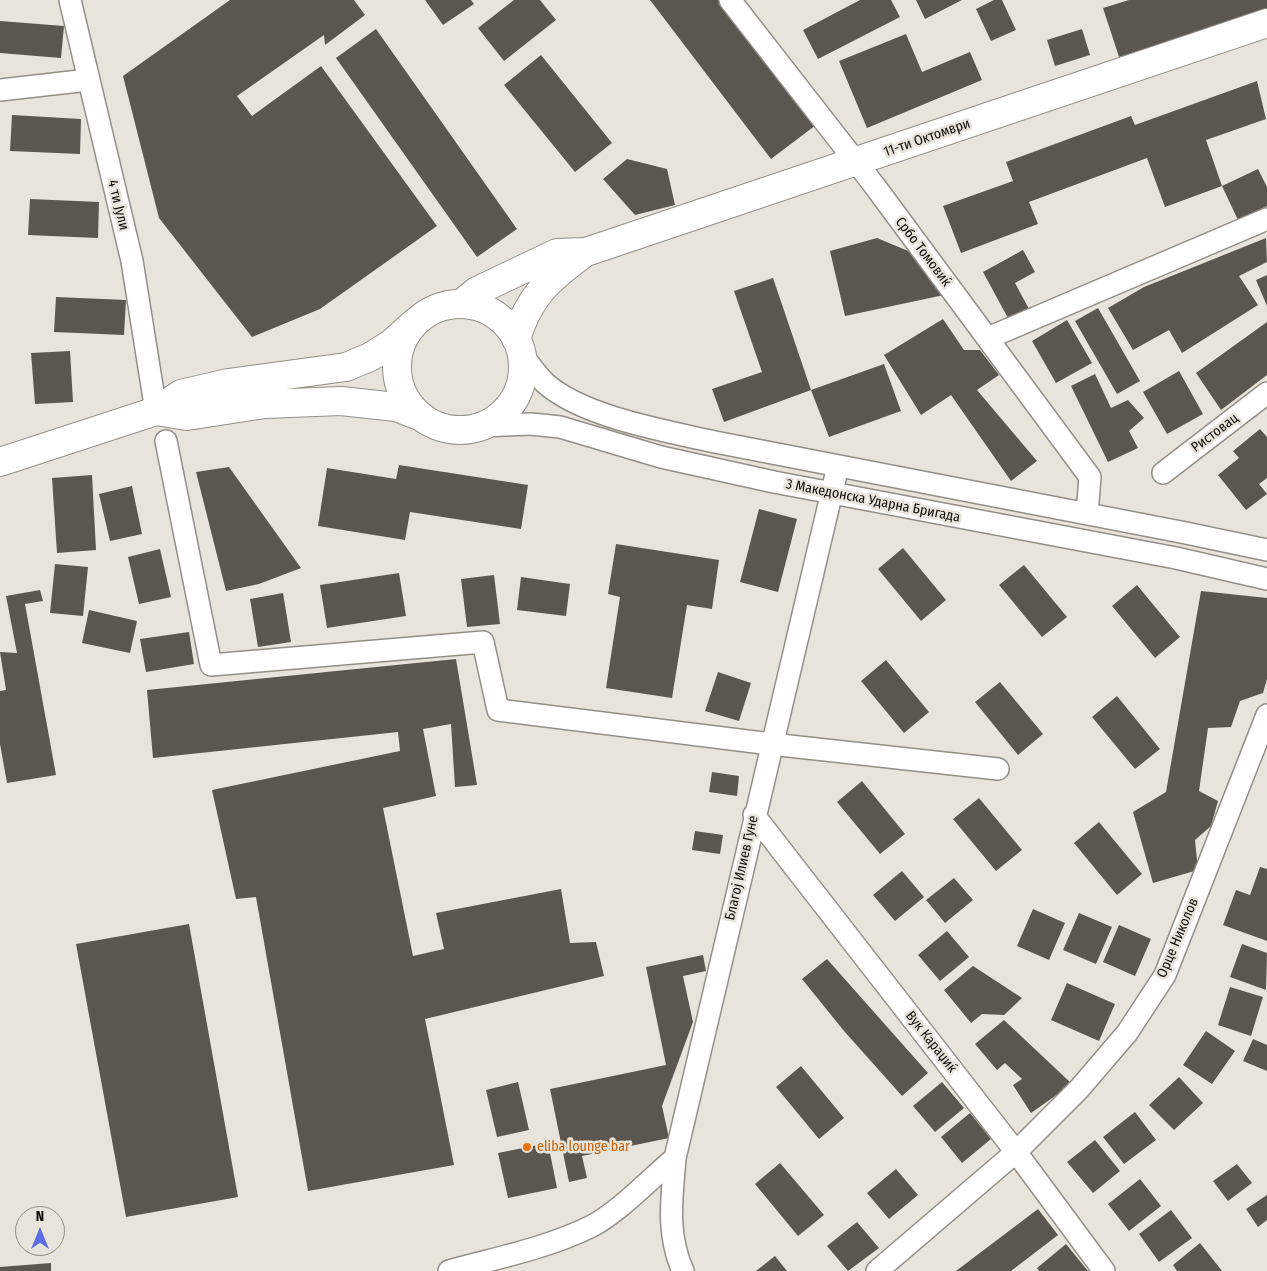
<!DOCTYPE html>
<html>
<head>
<meta charset="utf-8">
<style>
  body { margin:0 }
  #map { position:relative; width:1267px; height:1271px; overflow:hidden; background:#e8e4db; font-family:"Fira Sans Condensed",sans-serif }
  canvas { display:block }
  .north { position:absolute; left:15px; top:1206px; width:50px; height:50px; box-sizing:border-box; background:#e8e4db; border:1px solid #918e87; border-radius:50%; rotate:0deg; font-size:14px; font-weight:700; line-height:20px; text-align:center; color:#0e0c0a }
  .north::after { content:''; display:block; margin:auto; width:18px; height:22px; background:#5b6be2; clip-path:polygon(50% 0,100% 100%,50% 72%,0 100%) }
</style>
</head>
<body>
<div id="map">
<canvas width="1267" height="1271"></canvas>
<div class="north">N</div>
</div>
<script>
const c = document.querySelector('canvas').getContext('2d');
c.lineJoin = 'round';
function paint(path, color) {
  c.fillStyle = color;
  c.fill(path, 'evenodd');
}
function strokePath(path, color, width, dash) {
  c.strokeStyle = color;
  c.lineWidth = width;
  c.lineCap = dash ? 'butt' : 'round';
  c.setLineDash(dash || []);
  c.stroke(path);
}
function write(font, color, halo, rows, align = 'center') {
  c.font = font + ' "Fira Sans Condensed",sans-serif';
  c.lineWidth = 5;
  c.setLineDash([]);
  c.textBaseline = 'middle';
  c.strokeStyle = halo;
  c.fillStyle = color;
  for (const [text, x, y, turn = 0] of rows) {
    c.save();
    c.translate(x, y);
    c.rotate((+turn || 0) * Math.PI / 180);
    c.textAlign = isNaN(turn) ? turn : align;
    if (halo) c.strokeText(text, 0, 0);
    c.fillText(text, 0, 0);
    c.restore();
  }
}
const building = new Path2D(`
  M230,0h124l11,15 -40,30 -1,-10 -87,61 15,20 69,-50 116,160 -117,83 -68,28 -93,-119 -36,-142z
  M425,0h46l3,4 -31,21z
  M514,0h26l16,20 -52,41 -26,-33z
  M650,0h70l96,125 -45,34z
  M860,0h31l9,17 -82,42 -15,-29z
  M916,0h46l-37,19z
  M994,0h8l14,30 -25,11 -15,-32z
  M1129,0h138v10l-148,47 -16,-49z
  M0,21l64,5 -3,32 -61,-5z
  M376,29l141,200 -40,28 -141,-199z
  M1082,29l8,26 -35,11 -8,-26z
  M906,34l16,38 48,-20 12,28 -115,48 -28,-67z
  M541,55l71,88 -37,29 -71,-87z
  M1257,81l9,38 -60,21 16,46 36,-17 9,18v19l-29,14 -16,-34 -57,21 -18,-49 -118,44 9,22 -77,29 -18,-47 70,-25 -7,-19 125,-46 4,9z
  M12,115l69,4 -1,35 -70,-3z
  M627,159l40,10 8,36 -40,10 -32,-36z
  M30,199l69,3 -1,36 -70,-3z
  M877,238l36,15 31,42 -99,21 -15,-65z
  M1266,238l1,24 -28,14 19,29 -76,48 -13,-23 -36,20 -25,-42 36,-21z
  M1023,250l12,22 -20,11 14,26 -20,11 -26,-48z
  M1267,275v31l-11,-26z
  M773,278l38,112 -87,32 -12,-33 50,-17 -28,-81z
  M56,297l70,3 -2,35 -70,-3z
  M1098,308l42,73 -23,13 -42,-73z
  M943,319l21,31h16l19,25 -22,15 60,71 -26,20 -60,-86 -30,20 -37,-60z
  M1067,320l25,43 -36,20 -24,-42z
  M1267,322v53l-46,35 -25,-37z
  M70,351l3,51 -38,2 -4,-51z
  M884,364l17,47 -72,26 -18,-47z
  M1179,371l24,43 -36,20 -24,-42z
  M1095,374l16,34 17,-8 16,18 -15,13 9,17 -30,14 -37,-76z
  M1260,429l7,8v41l-8,6 8,10 -21,16 -28,-35 21,-17 -6,-7z
  M399,465l129,20 -7,44 -111,-17 -5,28 -87,-14 9,-58 69,11z
  M229,467l72,101 -42,16 -33,7 -30,-119z
  M92,475l4,75 -39,3 -5,-75z
  M132,486l10,48 -32,7 -11,-47z
  M759,509l38,10 -19,73 -38,-10z
  M616,544l103,16 -7,49 -25,-4 -15,93 -66,-10 14,-91 -12,-3z
  M903,548l43,52 -25,21 -43,-52z
  M160,549l11,48 -32,7 -11,-47z
  M55,564l33,3 -5,49 -33,-3z
  M1024,565l43,52 -25,20 -43,-52z
  M399,573l7,43 -79,12 -7,-43z
  M494,575l6,49 -33,3 -6,-48z
  M521,577l49,7 -4,32 -49,-6z
  M1137,585l43,52 -25,21 -43,-52z
  M40,590l3,11 -18,3 31,171 -49,8 -7,-39v-53l6,-1 -6,-38 17,1 -11,-57z
  M1201,591l66,7v81l-4,14 -23,8 -9,26 -23,1 -9,63 19,10 -7,25 -16,14 3,30 -45,13 -20,-71 33,-20z
  M283,593l8,49 -33,5 -8,-48z
  M89,610l48,11 -7,32 -48,-10z
  M189,632l5,32 -48,8 -6,-33z
  M456,659l21,126 -22,2 -4,-63 -28,5 13,67 -53,12 30,148 31,-7 -8,-36 125,-24 9,54 26,-1 8,34 -179,43 29,146 -146,26 -52,-294 -20,2 -24,-109 188,-39 -2,-19 -245,26 -6,-68z
  M886,660l43,52 -25,21 -43,-52z
  M718,672l33,11 -12,38 -34,-10z
  M1000,682l43,52 -25,21 -43,-53z
  M1117,696l43,53 -25,20 -43,-52z
  M712,772l27,4 -2,20 -28,-4z
  M862,781l43,53 -25,20 -43,-52z
  M979,798l43,52 -26,21 -43,-52z
  M1099,822l43,52 -25,21 -43,-52z
  M695,831l28,4 -3,19 -28,-4z
  M1260,867l7,2v72l-44,-16 13,-35 14,5z
  M902,871l22,26 -29,24 -22,-26z
  M954,878l19,22 -28,23 -19,-23z
  M1033,909l32,14 -16,37 -32,-14z
  M1079,913l33,14 -16,37 -33,-14z
  M189,924l49,273 -112,20 -50,-273z
  M1119,925l32,14 -16,37 -32,-14z
  M947,931l22,26 -29,24 -22,-26z
  M1242,944l25,9 -1,37 -36,-13z
  M703,955l3,16 -23,5 10,46 -31,84 7,32 -87,18 5,22 -18,4 -19,-93 116,-24 -20,-98z
  M827,959l101,114 -26,23 -58,-65 -42,-52z
  M973,966l49,32 -18,17 -22,-1 -11,9 -27,-33z
  M1067,983l48,21 -16,37 -48,-21z
  M1230,987l33,10 -12,39 -33,-11z
  M1004,1020l68,64 -41,29 -18,-28 9,-6 -17,-16 -8,7 -22,-26z
  M1206,1031l29,20 -23,33 -29,-19z
  M1253,1039l14,6v26l-24,-10z
  M801,1066l43,52 -25,21 -43,-52z
  M1179,1077l24,26 -29,27 -25,-25z
  M518,1082l11,48 -32,7 -11,-47z
  M942,1082l22,26 -29,24 -22,-26z
  M1135,1112l21,28 -32,24 -21,-27z
  M970,1113l21,26 -29,24 -21,-26z
  M1095,1140l25,31 -27,22 -26,-31z
  M548,1143l9,45 -49,10 -10,-45z
  M780,1163l44,52 -26,21 -43,-52z
  M1237,1164l15,19 -24,18 -15,-20z
  M896,1169l22,26 -29,24 -22,-26z
  M1140,1179l21,27 -32,25 -21,-27z
  M1267,1195v25l-9,7 -12,-18z
  M1038,1209l20,26 -47,36h-55z
  M1171,1210l21,28 -33,24 -20,-28z
  M857,1222l22,26 -31,23 -21,-25z
  M1200,1243l22,28h-45l-4,-6z
  M1066,1244l22,27h-49l-2,-3z
  M775,1256l12,15h-31z
  M51,1263v8h-51v-4z`);
const minor = new Path2D(`
  M70,0l62,261 24,150
  M730,0l144,185 216,292 -3,37
  M0,90l88,-10
  M988,338l279,-119
  M521,353c8,11 15,21 24,30 38,34 121,48 170,59l466,90 86,18
  M480,426l51,-2 29,3 101,30 113,25 402,76 91,21
  M166,441l45,224 272,-23 15,68 273,34 227,25
  M1163,473l104,-80
  M754,815l262,337 88,119
  M449,1271c47,-13 99,-23 143,-45 27,-14 59,-48 83,-68
  M683,1271c-17,-38 -11,-73 -8,-113l163,-692
  M877,1271l139,-119 63,-63 48,-56 38,-58 102,-260`);
const major = new Path2D(`
  M461,304l16,-13 80,-38 29,-1 681,-229
  M397 367a63 63 0 1 1 126 0a63 63 0 1 1-126 0Z
  M516,339c13,-43 32,-59 67,-85
  M156,411l31,5 78,-12 76,-3 55,6 26,10
  M0,462l156,-51 25,-17 47,-11 118,-16 24,-10 21,-13 22,-20`);
const markers = [
  [527,1147,5,"#e8710a"]
];
const streetNames = [
  ["11-ти Октомври",927,138,-19],
  ["4 ти Јули",118,205,76],
  ["Србо Томовиќ",923,252,53],
  ["Ристовац",1215,433,-37],
  ["3 Македонска Ударна Бригада",873,501,11],
  ["Благој Илиев Гуне",742,868,-77],
  ["Орце Николов",1178,938,-67],
  ["Вук Караџиќ",931,1042,52]
];
const foodNames = [
  ["eliba lounge bar",537,1147]
];
paint(building, '#5b5750');
strokePath(minor, '#938f87', 24);
strokePath(major, '#938f87', 30);
strokePath(minor, '#fff', 21);
strokePath(major, '#fff', 28);
for (const [x, y, r, color] of markers) {
  const dot = new Path2D();
  dot.arc(x, y, r, 0, 2 * Math.PI);
  c.fillStyle = color;
  c.fill(dot);
  strokePath(dot, '#e8e4db', 2);
}
write('14px', '#0e0c0a', '#e8e4db', streetNames);
write('14px', '#c56008', '#e8e4db', foodNames, 'left');
</script>
</body>
</html>
